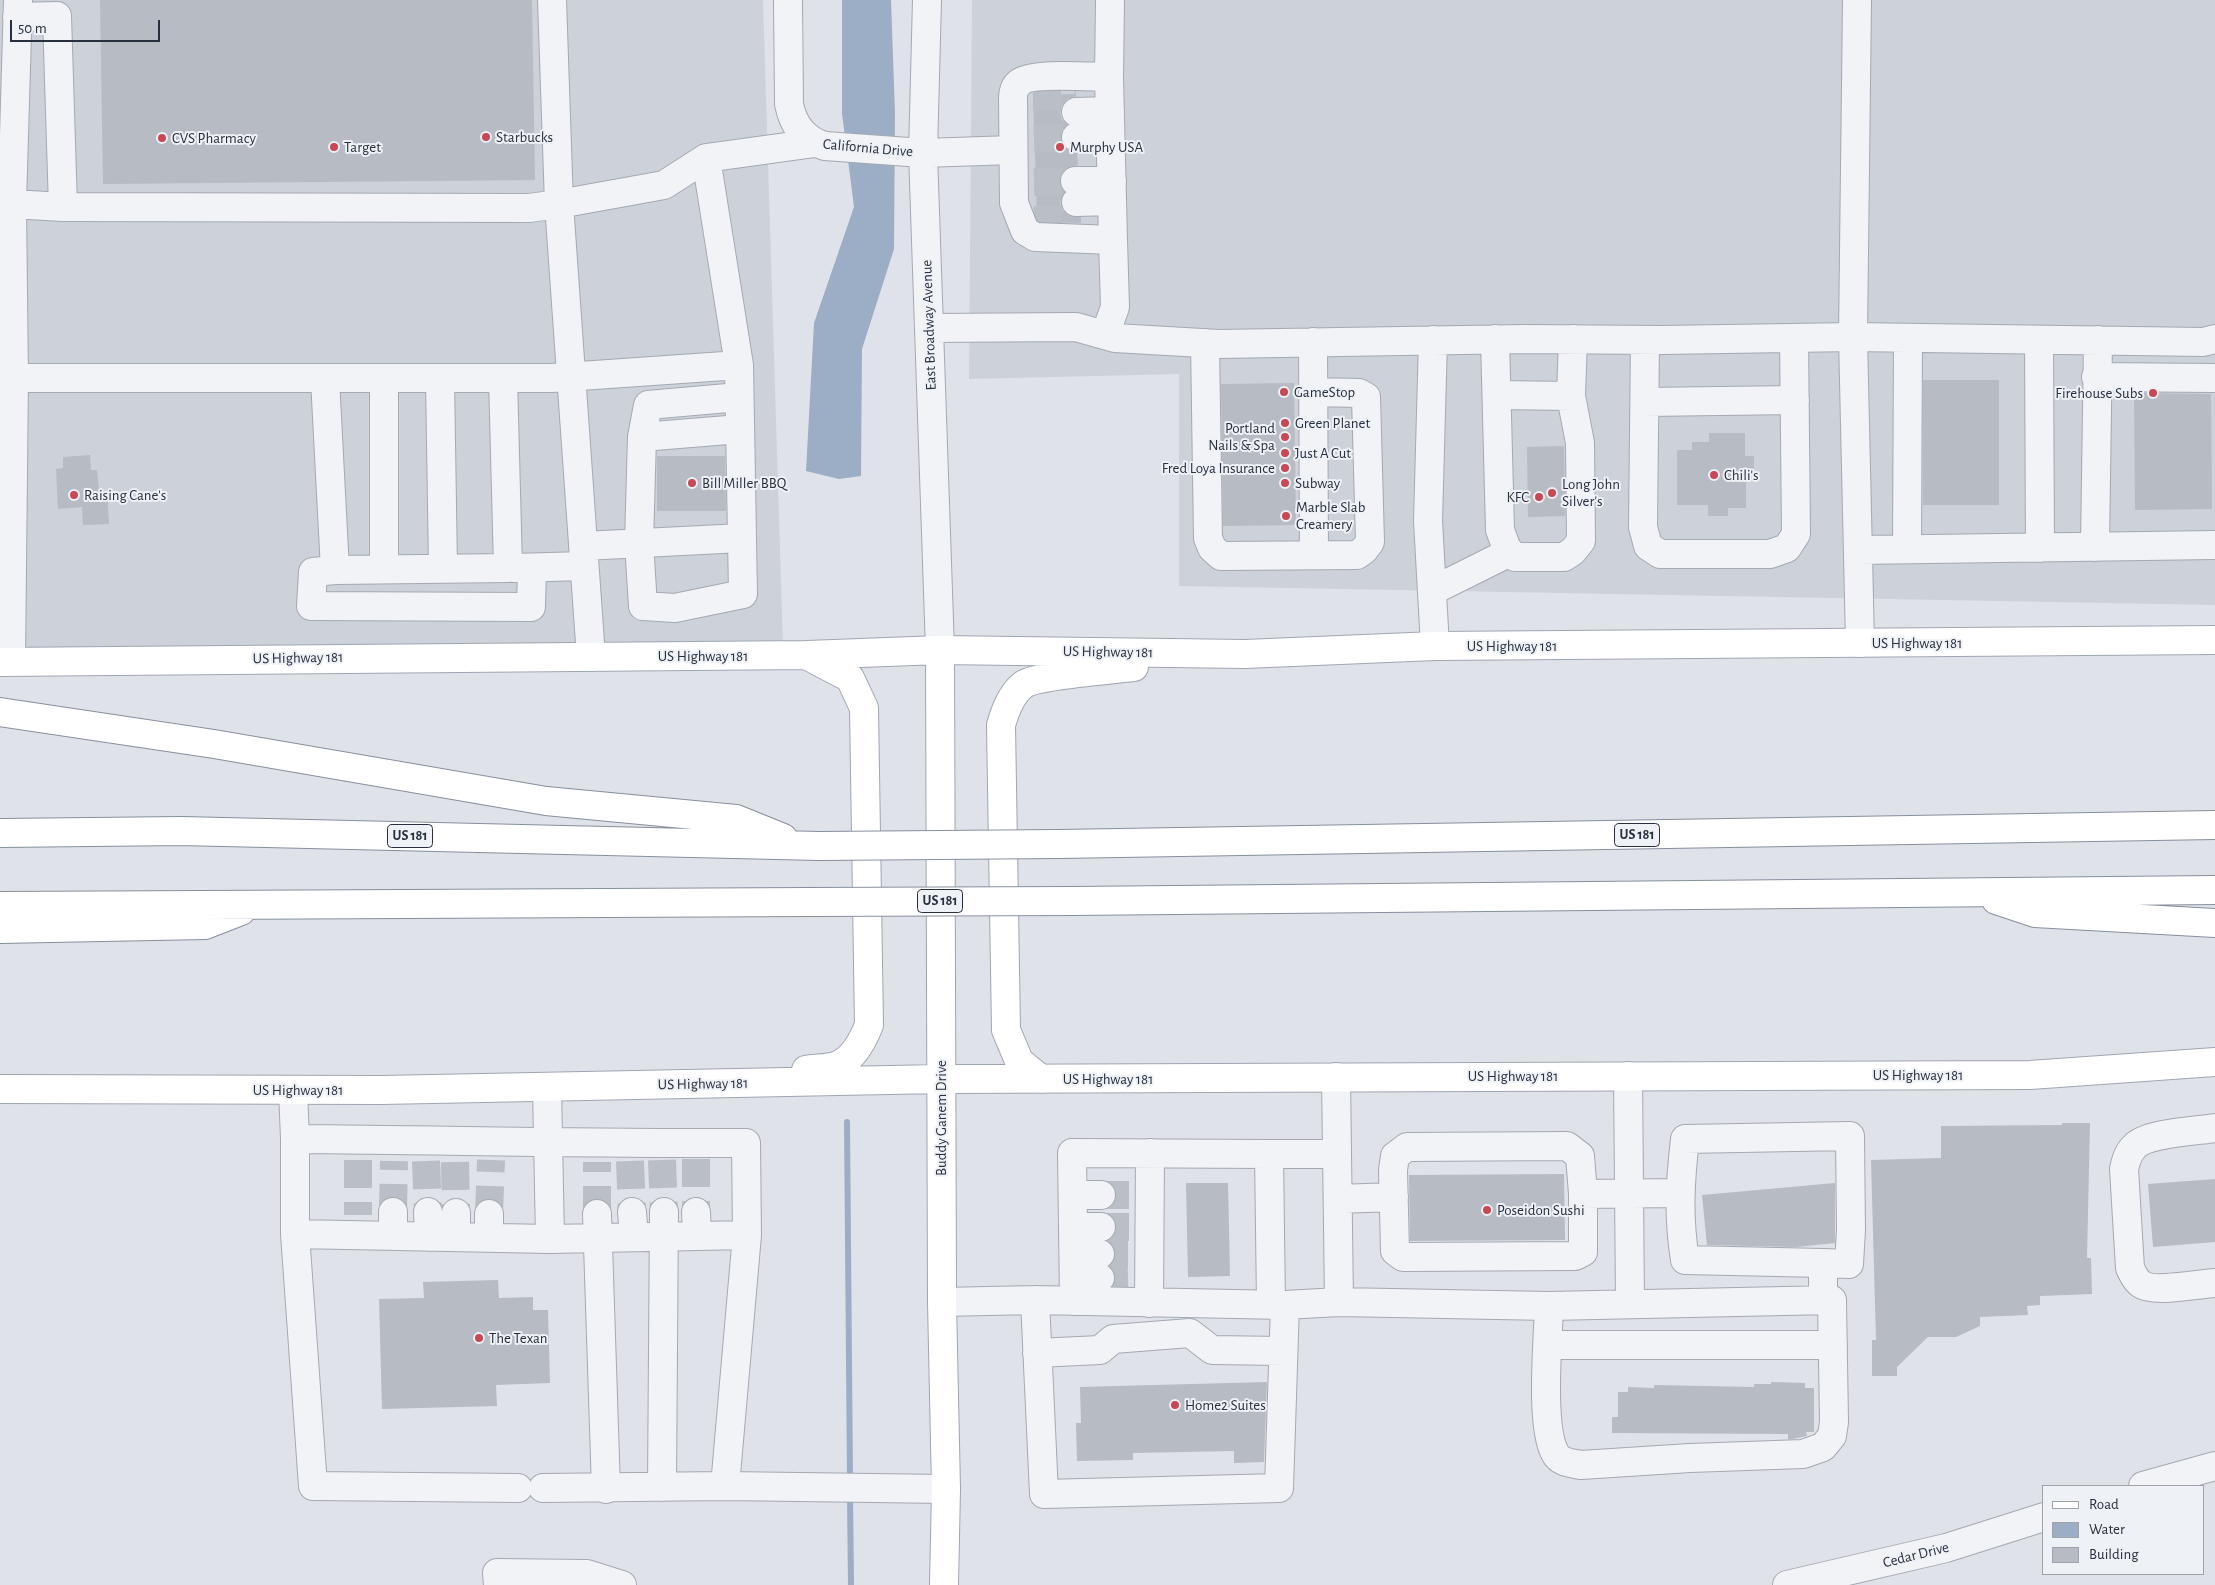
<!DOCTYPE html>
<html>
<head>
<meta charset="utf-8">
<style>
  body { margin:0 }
  #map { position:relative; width:2215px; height:1585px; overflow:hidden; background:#dfe2e8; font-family:"Alegreya Sans",sans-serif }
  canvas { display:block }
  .legend { position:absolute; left:2042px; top:1485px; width:162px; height:90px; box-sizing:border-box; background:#eef1f5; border:1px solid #9fa3ac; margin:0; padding:6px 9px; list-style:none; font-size:15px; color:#282f3e }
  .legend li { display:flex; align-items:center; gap:10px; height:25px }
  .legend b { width:25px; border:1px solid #9fa3ac }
  .scale { position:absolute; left:10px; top:20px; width:150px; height:22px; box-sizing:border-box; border:2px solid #282f3e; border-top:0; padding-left:6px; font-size:15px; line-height:18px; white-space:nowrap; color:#282f3e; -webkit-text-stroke:4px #eef1f5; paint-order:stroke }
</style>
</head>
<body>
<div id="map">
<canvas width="2215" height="1585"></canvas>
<ul class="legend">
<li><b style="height:6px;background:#fff"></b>Road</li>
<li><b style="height:14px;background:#9baec6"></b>Water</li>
<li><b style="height:14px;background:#b6bbc4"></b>Building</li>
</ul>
<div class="scale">50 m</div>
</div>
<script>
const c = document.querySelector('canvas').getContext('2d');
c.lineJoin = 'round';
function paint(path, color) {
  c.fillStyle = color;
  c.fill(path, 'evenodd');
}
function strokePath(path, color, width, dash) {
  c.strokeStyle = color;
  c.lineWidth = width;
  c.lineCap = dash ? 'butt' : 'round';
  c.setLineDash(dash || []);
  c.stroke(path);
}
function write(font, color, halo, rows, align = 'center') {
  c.font = font + ' "Alegreya Sans",sans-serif';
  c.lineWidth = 4;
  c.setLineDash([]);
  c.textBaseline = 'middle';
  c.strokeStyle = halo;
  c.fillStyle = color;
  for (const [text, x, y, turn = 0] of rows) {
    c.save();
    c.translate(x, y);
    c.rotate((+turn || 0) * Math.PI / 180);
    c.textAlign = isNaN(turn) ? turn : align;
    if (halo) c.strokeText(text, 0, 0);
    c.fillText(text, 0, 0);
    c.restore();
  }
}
const built = new Path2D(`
  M0,0h763l20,647 -783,2z
  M972,0h1243v605l-1036,-19v-212l-210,5z`);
const water = new Path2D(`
  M842,0h49l4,113 -1,136 -32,100 -1,127 -22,3 -33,-8 8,-148 40,-116 -12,-94z`);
const stream = new Path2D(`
  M847,1122l3,359
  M850,1494l1,91`);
const building = new Path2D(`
  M100,0h432l3,180 -432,4z
  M1076,94v2l-9,3 -5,6 -2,8 2,7 5,4 -5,6 -2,8 2,7 6,5 9,3 1,12 -11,3 -6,6 -2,7 6,11 -5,10 2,8 7,6 12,1v6l-41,-1 -3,-4 -4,-123z
  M1923,380h76v125h-76z
  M1294,383l2,142 -73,1 -2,-142z
  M2134,393l77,1 1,115 -77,1z
  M1709,433h36v23h9v19h-8v33h-18v8h-20v-11h-31v-55h15v-8h17z
  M1564,446l1,70 -37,1 -1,-70z
  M90,455l1,15h6l2,21h8l2,33 -26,1 -1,-18 -24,2 -2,-40 7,-1v-11z
  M657,456h68l1,55h-69z
  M2062,1123h28l-3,135h4l1,36 -52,2v9l-13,1 1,9 -48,2v9l-24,11h-28l-31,30v9h-25v-36h4l-5,-180 70,-2v-32l121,-1z
  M1564,1174l1,66 -155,1 -1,-66z
  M2215,1179v63l-62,5 -5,-63z
  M1186,1183h42l2,93 -42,1z
  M1835,1183v60l-38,4 -90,-2 -5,-50z
  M498,1280l1,18 34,-1v13h15l2,73 -54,2 1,21 -115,3 -3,-110 45,-1 -1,-16z
  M1267,1382l-3,80 -30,1v-12l-101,2v7l-56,1 -1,-38h5l-1,-36z
  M1771,1382l34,1v5h9v44h-8l1,4 -15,3h-4v-5l-176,-1v-16h6v-25h10v-5l26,1v-3l100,2v-3h17z`);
const minorTunnel = new Path2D(`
  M1033,97l43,-1
  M1034,139l42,-2
  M1034,182l41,-1
  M1034,220l42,-1
  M696,1159v53
  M358,1160v55
  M662,1160l2,52
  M426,1161l2,51
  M630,1161l2,51
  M455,1162l1,51
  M1101,1195h34
  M393,1212l1,-51
  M489,1214l2,-54
  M597,1214v-52
  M1101,1227h35
  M1100,1254h36
  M1100,1278l34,-1`);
const minor = new Path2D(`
  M552,0l7,204 32,453
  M788,0l1,104c4,21 15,36 36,42l98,7 90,-3
  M927,0l-4,153 17,497
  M1857,0l-4,337 7,306
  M17,17l40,-1 6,191
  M1109,77l4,163
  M1076,112l34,-1
  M1076,137l34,-1
  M706,158l33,207 4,229 -68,14 -32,-2 -4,-63 3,-106 98,-8
  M1075,181h37
  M1076,202l36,-1
  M12,204l6,-204
  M930,328l146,-1 39,11 104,6 305,-5 138,1 191,-3 350,5 12,-3
  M1105,335l10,-28 -2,-67 -78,-3 -10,-6 -11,-28 -1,-106c0,-5 2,-11 6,-14 11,-11 72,-6 90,-6l1,-77
  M1495,339l5,191 7,19 8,8h49l9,-6 8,-10 -1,-98 -9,-47 2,-57
  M1433,340l-5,181 7,125
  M1645,340l-2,187 5,19 12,8h110l17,-6 9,-14 -2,-196
  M2039,340l1,208
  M1313,342l1,213
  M1205,343l3,195 4,10 9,8 136,-1 7,-5 6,-8 -4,-145 -7,-4 -46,-1
  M2096,377l119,1
  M0,378h551l188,-13
  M384,378v190
  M325,379l10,191 173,-2 -5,-190
  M440,379l3,189
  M1497,395l74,1
  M1645,402l150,-2
  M642,437l6,-32 91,-8
  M583,546l159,-8
  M2095,547l3,-207
  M1907,549l1,-211
  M1858,550l357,-5
  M514,568l70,-2
  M335,570l-22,2 -2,34 220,1 1,-39
  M1432,591l78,-39
  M11,661l3,-283 -2,-174 51,3 466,1 30,-4 105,-19 42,-27 109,-15
  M1628,1076l2,227
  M547,1087l3,152 -255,-5v-95c150,1 300,5 451,4l1,92 -197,4
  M293,1090l2,49
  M2215,1128c-19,3 -69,5 -81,19 -6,6 -8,13 -10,22l6,99c3,6 5,12 11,16 12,9 58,0 74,-1
  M1269,1154h68
  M1583,1194v58l-8,4 -172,1 -8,-6 -2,-81 2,-14 12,-9 160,-1 13,10 3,38 96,-1
  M1073,1195h28
  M1338,1199l56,-2
  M428,1212l1,25
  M632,1212l2,24
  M696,1212l1,24
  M456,1213v24
  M597,1214l9,275
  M1073,1227h28
  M295,1234l18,252 205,2
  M393,1236v-24
  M489,1238v-24
  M1074,1255l26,-1
  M1823,1263l-138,-3c-7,-44 -5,-77 0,-121l165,-3 1,94 -2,34 -26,-1v37
  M1074,1279l26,-1
  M1035,1300l9,194 235,-6 6,-183
  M1074,1301l-2,-148 197,1 2,151
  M942,1302l93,-2 250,5 54,-3 -3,-225
  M1339,1302l210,4 283,-6 2,122 -2,14 -9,11 -20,7 -113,4 -109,7c-10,-2 -21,-2 -26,-12 -15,-27 -7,-113 -6,-147
  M1149,1303l1,-150
  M1548,1345h285
  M1037,1353l63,-3 13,-11 77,-6 22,17 71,1
  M725,1486l221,3
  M2143,1486l72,-20
  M662,1487l2,-275
  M543,1488l182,-2 22,-251
  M498,1585l-1,-12 90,1 35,11
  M1787,1585l159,-37 98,-31`);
const major = new Path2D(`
  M940,650l2,652 4,187 -2,96
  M0,662l807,-7 133,-5 305,4 190,-8 780,-6
  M806,1070c9,-2 23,-1 32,-5 15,-6 25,-25 31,-40l-5,-317 -14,-30 -42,-22
  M1041,1079l-22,-18 -13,-31 -5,-305c4,-14 10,-31 22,-40 14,-10 91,-15 111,-18
  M0,1089l381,1 559,-11 1090,-4 185,-13`);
const highway = new Path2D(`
  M0,712l214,32 332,57 190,18 47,19
  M0,833l181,-2 638,15
  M1059,844l1156,-19
  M1996,900l39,13 180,10
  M1071,901l1144,-11
  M0,906l809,-4
  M0,929l205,-4 36,-14`);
const highwayBridge = new Path2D(`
  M819,846l240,-2
  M809,902l262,-1`);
const markers = [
  [486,137,5,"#c84856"],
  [162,138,5,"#c84856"],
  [334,147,5,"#c84856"],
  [1060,147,5,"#c84856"],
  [1284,392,5,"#c84856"],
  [2153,393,5,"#c84856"],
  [1285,423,5,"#c84856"],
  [1285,437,5,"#c84856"],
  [1285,453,5,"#c84856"],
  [1285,468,5,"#c84856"],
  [1714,475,5,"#c84856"],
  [692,483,5,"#c84856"],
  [1285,483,5,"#c84856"],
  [1552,493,5,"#c84856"],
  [74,495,5,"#c84856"],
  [1539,497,5,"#c84856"],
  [1286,516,5,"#c84856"],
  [1487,1210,5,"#c84856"],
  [479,1338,5,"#c84856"],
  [1175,1405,5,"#c84856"]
];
const shields = [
  [1637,835,45],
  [410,836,45],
  [940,901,45]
];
const shieldNames = [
  ["US 181",1637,835],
  ["US 181",410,836],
  ["US 181",940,901]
];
const poiNames = [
  ["Starbucks",496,137],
  ["CVS Pharmacy",172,138],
  ["Target",344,147],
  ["Murphy USA",1070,147],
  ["GameStop",1294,392],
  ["Firehouse Subs",2143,393,"right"],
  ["Green Planet",1295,423],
  ["Portland",1275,428,"right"],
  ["Nails & Spa",1275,445,"right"],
  ["Just A Cut",1295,453],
  ["Fred Loya Insurance",1275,468,"right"],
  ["Chili's",1724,475],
  ["Bill Miller BBQ",702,483],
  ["Subway",1295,483],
  ["Long John",1562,484],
  ["Silver's",1562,501],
  ["Raising Cane's",84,495],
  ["KFC",1529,497,"right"],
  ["Marble Slab",1296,507],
  ["Creamery",1296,524],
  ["Poseidon Sushi",1497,1210],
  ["The Texan",489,1338],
  ["Home2 Suites",1185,1405]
];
const streetNames = [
  ["California Drive",868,148,5],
  ["East Broadway Avenue",929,325,-92],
  ["US Highway 181",1917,643],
  ["US Highway 181",1512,646],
  ["US Highway 181",1108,652,1],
  ["US Highway 181",703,656],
  ["US Highway 181",298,658,-1],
  ["US Highway 181",1918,1075],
  ["US Highway 181",1513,1076],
  ["US Highway 181",1108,1079],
  ["US Highway 181",703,1084,-1],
  ["US Highway 181",298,1090],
  ["Buddy Ganem Drive",941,1118,-90],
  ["Cedar Drive",1916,1555,-14]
];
paint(built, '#cdd1d9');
paint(water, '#9baec6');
strokePath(stream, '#9baec6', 6);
paint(building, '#b6bbc4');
strokePath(minorTunnel, '#babec6', 28, [28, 14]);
strokePath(minor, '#a4a9b2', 30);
strokePath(major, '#9fa6b3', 30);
strokePath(highway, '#878f9e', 30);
strokePath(minor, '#f1f3f6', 28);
strokePath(major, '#fff', 28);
strokePath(highway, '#fff', 28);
strokePath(highwayBridge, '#878f9e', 30, []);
strokePath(highwayBridge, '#fff', 28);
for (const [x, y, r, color] of markers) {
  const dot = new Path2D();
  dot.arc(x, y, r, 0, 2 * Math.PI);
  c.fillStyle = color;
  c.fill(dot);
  strokePath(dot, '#eef1f5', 2);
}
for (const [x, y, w] of shields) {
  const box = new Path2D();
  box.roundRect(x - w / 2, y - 11.5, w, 23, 4);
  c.fillStyle = '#eef1f5';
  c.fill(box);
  strokePath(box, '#282f3e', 1);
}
write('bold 14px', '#282f3e', null, shieldNames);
write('15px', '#282f3e', '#eef1f5', poiNames, 'left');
write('15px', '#282f3e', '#eef1f5', streetNames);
</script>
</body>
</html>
